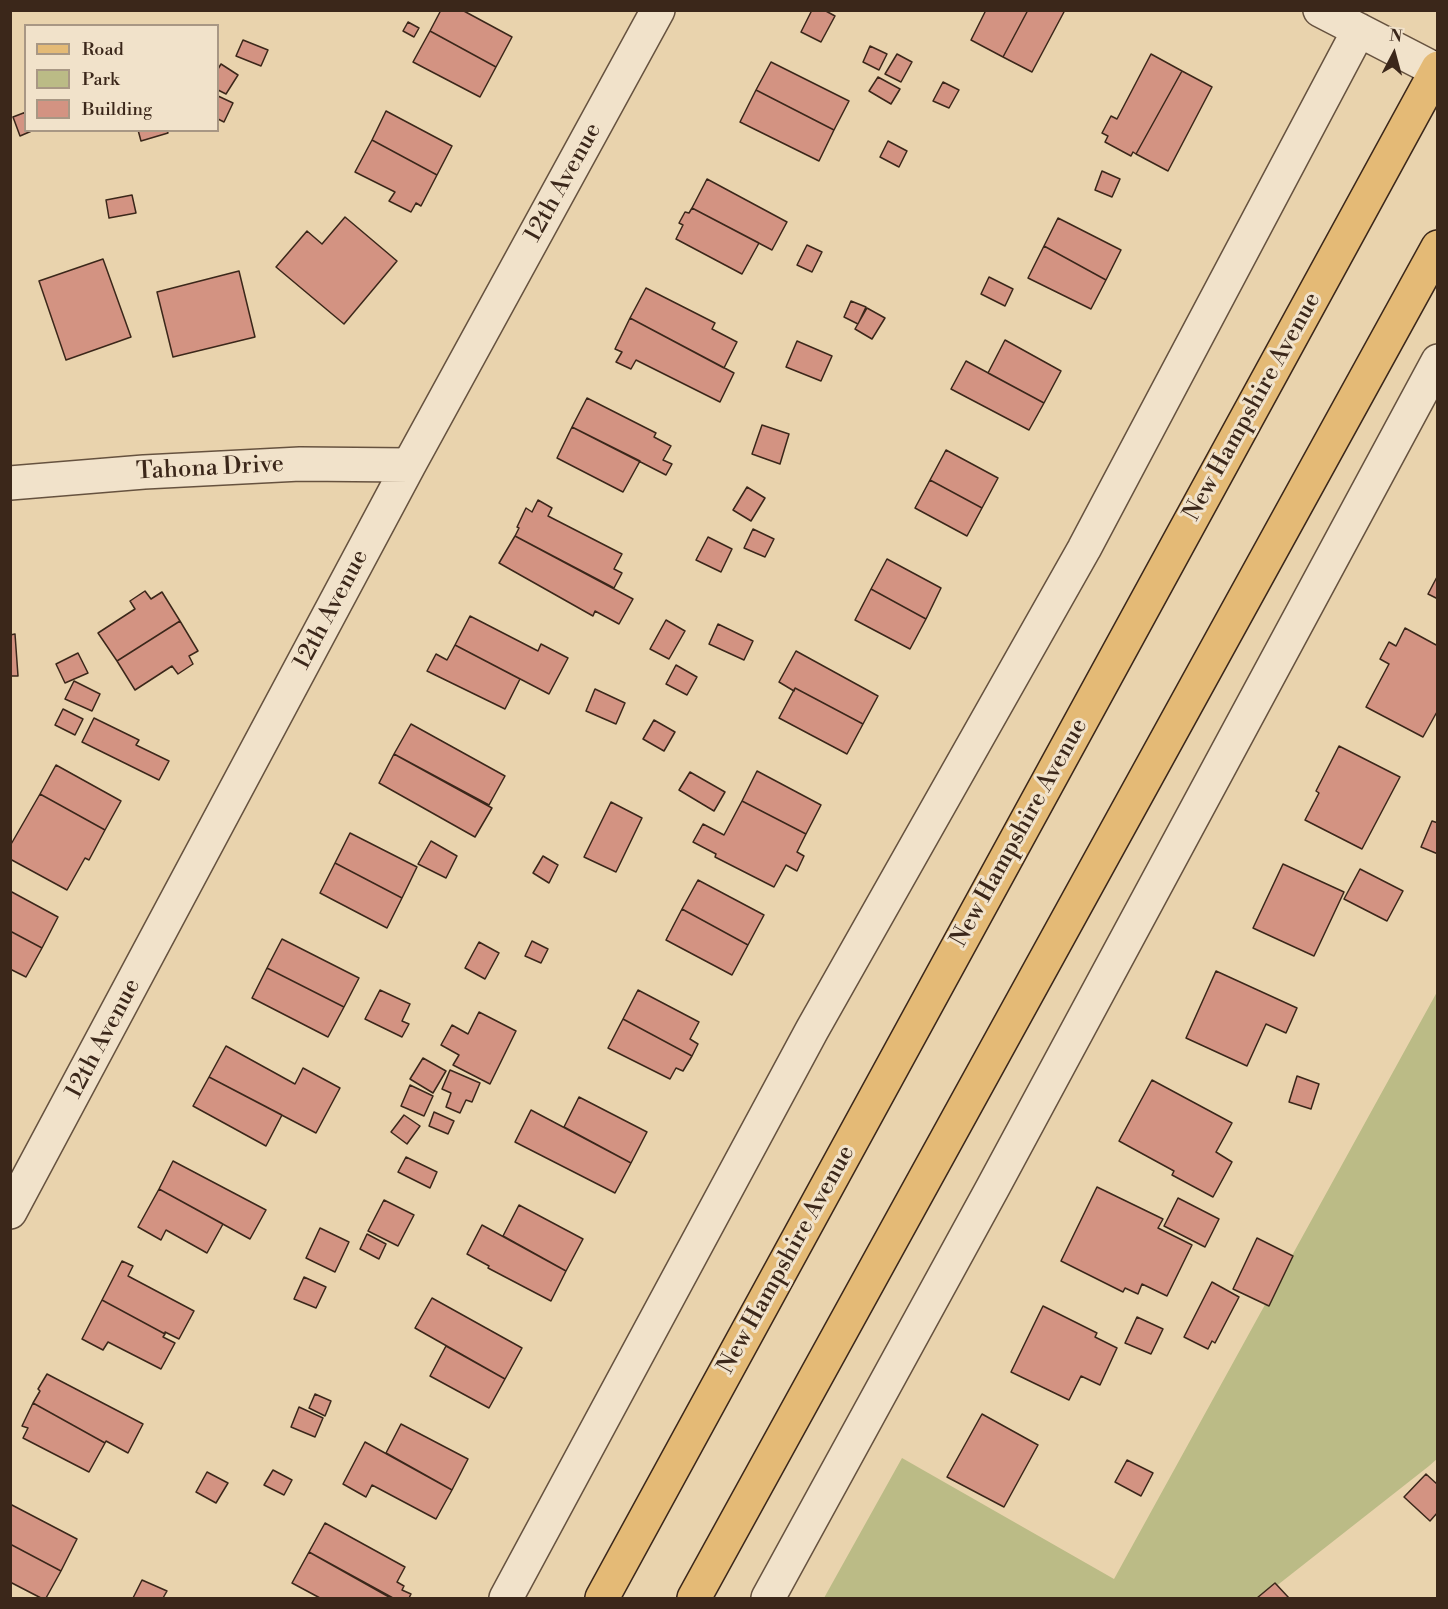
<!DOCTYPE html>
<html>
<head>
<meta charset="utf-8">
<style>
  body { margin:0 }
  #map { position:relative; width:1448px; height:1609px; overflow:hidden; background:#e9d3ad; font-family:"Libre Bodoni",serif }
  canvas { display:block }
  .frame { position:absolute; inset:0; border:12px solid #3b271a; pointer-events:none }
  .legend { position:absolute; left:24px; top:24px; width:195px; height:108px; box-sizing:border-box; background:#f1e2ca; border:2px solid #a89784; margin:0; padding:8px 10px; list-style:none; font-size:18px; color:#3b271a }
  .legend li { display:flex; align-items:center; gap:12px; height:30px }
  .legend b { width:30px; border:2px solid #a89784 }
  .north { position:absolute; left:1364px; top:24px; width:60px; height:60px; -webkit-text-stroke:4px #f1e2ca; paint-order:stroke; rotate:6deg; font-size:16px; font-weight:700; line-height:24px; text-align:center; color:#3b271a }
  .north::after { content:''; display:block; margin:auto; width:21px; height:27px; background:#3b271a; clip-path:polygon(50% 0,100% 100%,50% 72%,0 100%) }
</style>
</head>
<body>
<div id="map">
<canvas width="1448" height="1609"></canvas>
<div class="frame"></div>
<ul class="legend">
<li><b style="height:8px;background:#e4ba76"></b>Road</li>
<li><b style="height:16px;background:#bbbb86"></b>Park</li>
<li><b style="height:16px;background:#d39382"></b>Building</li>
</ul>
<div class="north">N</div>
</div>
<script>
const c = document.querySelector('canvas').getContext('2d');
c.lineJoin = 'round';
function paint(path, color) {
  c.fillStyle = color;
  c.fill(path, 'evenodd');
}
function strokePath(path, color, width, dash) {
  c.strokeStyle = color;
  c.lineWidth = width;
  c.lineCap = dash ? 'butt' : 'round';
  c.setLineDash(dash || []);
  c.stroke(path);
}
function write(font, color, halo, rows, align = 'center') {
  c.font = font + ' "Libre Bodoni",serif';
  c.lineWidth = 6;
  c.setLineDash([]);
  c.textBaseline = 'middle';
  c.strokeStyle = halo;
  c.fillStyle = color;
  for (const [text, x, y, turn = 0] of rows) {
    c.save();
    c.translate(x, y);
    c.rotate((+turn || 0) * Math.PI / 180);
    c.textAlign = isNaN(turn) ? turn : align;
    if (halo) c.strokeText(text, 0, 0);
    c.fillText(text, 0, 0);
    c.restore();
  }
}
const green = new Path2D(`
  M1437,992l1,466 -9,8 -168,132h-437l78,-140 212,121z`);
const building = new Path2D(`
  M441,10h21l50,27 -16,30 -66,-36z
  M812,10h12l11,6 -14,26 -20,-10z
  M986,10h42l-25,47 -32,-17z
  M1028,10h37l-33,62 -29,-15z
  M408,22l11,6 -5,9 -11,-6z
  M430,31l66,36 -16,30 -67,-35z
  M243,40l25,10 -7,16 -25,-10z
  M870,46l17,8 -8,16 -16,-8z
  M897,54l15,8 -11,20 -16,-8z
  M1151,54l31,17 -46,83 -3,-2 -2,4 -26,-14 3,-6 -6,-3 9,-17 6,3z
  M771,62l78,39 -15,29 -78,-40z
  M221,64l17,11 -12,19 -8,-4v-21z
  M1182,71l30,16 -44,84 -32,-17z
  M878,77l22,12 -9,15 -22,-13z
  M943,82l16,8 -10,18 -16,-7z
  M756,90l78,40 -15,31 -79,-39z
  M218,96l15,7 -9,19 -6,-3z
  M386,111l66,35 -15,29 -65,-35z
  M26,112v18h8l-14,6 -7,-19z
  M138,130h29l1,3 -27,8z
  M372,140l65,35 -16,31 -5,-3 -5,9 -22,-11 6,-9 -40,-20z
  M888,141l19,10 -8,16 -19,-10z
  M1102,171l18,8 -8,18 -17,-7z
  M707,179l80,43 -15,28 -80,-42z
  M132,195l4,18 -27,5 -3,-18z
  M692,208l67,35 -17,31 -66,-35 7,-14 -4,-2 6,-11 4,1z
  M345,217l52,44 -53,63 -68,-57 31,-36 15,13z
  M1058,218l63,32 -15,30 -62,-34z
  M807,245l15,7 -10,20 -15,-7z
  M1044,246l62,34 -15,29 -63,-31z
  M103,259l28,78 -65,23 -27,-79z
  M239,271l16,66 -82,20 -16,-65z
  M989,277l24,12 -8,17 -24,-12z
  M646,288l69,35 -3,6 25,13 -13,26 -94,-50z
  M851,301l15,6 -8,17 -14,-7z
  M867,308l18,10 -13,21 -17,-10z
  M630,318l104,55 -14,29 -84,-42 -5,9 -15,-7 6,-10 -7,-3z
  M1005,340l56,31 -17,32 -56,-30z
  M797,341l35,15 -11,25 -35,-14z
  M966,361l78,42 -15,27 -78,-41z
  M587,398l69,35 -2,4 17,9 -8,14 9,4 -6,11 -94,-48z
  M762,425l27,9 -9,30 -28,-10z
  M572,427l68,34 -17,31 -66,-34z
  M946,450l52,28 -16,30 -52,-28z
  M930,480l52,28 -15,28 -52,-28z
  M747,487l18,11 -14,23 -18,-11z
  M538,500l14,8 -4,8 74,38 -8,15 8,4 -8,15 -99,-52 4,-8 -2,-1 9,-19 6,4z
  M753,529l21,10 -9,18 -21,-9z
  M515,536l118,63 -14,25 -24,-13 -2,5 -94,-53z
  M708,537l24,12 -11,23 -25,-12z
  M887,559l54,29 -15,31 -55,-30z
  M1438,575v24l-10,-5z
  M871,589l55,30 -16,30 -55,-29z
  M145,591l6,8 11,-7 18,29 -63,40 -19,-28 37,-24 -5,-8z
  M470,616l68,35 3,-7 27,14 -19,36 -94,-49z
  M666,620l19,11 -16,28 -19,-10z
  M180,621l18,30 -9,5 4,8 -15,10 -6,-8 -37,24 -18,-29z
  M718,624l35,17 -9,19 -35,-16z
  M1405,628l33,18v64l-15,27 -57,-30 23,-43 -9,-5 9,-17 7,4z
  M15,634l3,42h-8v-41z
  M455,645l65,34 -15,30 -78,-38 9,-17 11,6z
  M796,651l82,45 -15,28 -68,-36 -1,3 -15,-9z
  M78,653l10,20 -23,10 -9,-19z
  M676,665l21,12 -10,18 -21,-11z
  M74,681l26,13 -8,17 -27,-12z
  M795,688l68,36 -16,30 -68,-36z
  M595,689l30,14 -9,21 -30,-13z
  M63,709l20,10 -8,16 -20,-10z
  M94,718l45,22 -3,5 33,16 -10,19 -77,-38z
  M654,720l21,12 -11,19 -21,-12z
  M411,724l94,52 -16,29 -95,-51z
  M1339,746l61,31 -38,72 -57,-29 14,-27 -3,-2z
  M394,754l98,54 -17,29 -96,-54z
  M56,765l65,36 -16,29 -65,-36z
  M757,771l64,34 -15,29 -64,-33z
  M690,772l35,20 -11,19 -35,-21z
  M40,794l65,36 -16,30 -4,-2 -18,32 -57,-31v-13z
  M742,801l64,33 -9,18 7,4 -7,15 -11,-6 -12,22 -59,-30 1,-3 -23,-12 10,-18 21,11z
  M611,802l31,16 -26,54 -32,-15z
  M1432,821l6,2v31l-17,-7z
  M350,833l67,34 -15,31 -67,-35z
  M431,841l26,15 -11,22 -28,-14z
  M543,856l15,9 -9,18 -16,-10z
  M335,863l67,35 -15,30 -67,-35z
  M1283,864l61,28 -30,64 -61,-28z
  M1360,869l43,22 -16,30 -43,-22z
  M698,880l66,35 -16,30 -66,-36z
  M10,891l48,26 -16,31 -32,-17z
  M682,909l66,36 -16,30 -66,-35z
  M10,931l32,17 -16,29 -16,-8z
  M282,939l77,39 -15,29 -77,-39z
  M532,941l16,8 -7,14 -16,-7z
  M479,942l20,11 -14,26 -20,-11z
  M267,968l77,39 -16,30 -76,-39z
  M1216,971l81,37 -11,25 -20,-9 -19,42 -61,-28z
  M380,990l30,14 -8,17 7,3 -7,13 -37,-18z
  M638,990l61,32 -9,17 8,5 -6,12 -69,-37z
  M479,1012l37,19 -26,53 -37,-19 6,-10 -18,-10 11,-20 16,9z
  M623,1019l69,37 -9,15 -7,-3 -6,11 -62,-31z
  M226,1046l69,38 8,-16 37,20 -24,45 -107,-56z
  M423,1058l23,13 -13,22 -23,-14z
  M450,1070l30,13 -8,19 -6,-2 -6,13 -14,-6 5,-14 -9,-4z
  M1297,1076l22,8 -8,25 -22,-7z
  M209,1077l73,38 -16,31 -73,-40z
  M1152,1080l80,43 -16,29 16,10 -19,35 -41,-22 2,-4 -55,-30z
  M410,1085l23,11 -9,20 -23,-10z
  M579,1097l68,35 -16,31 -67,-36z
  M531,1110l100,53 -16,30 -100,-51z
  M434,1112l20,9 -6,13 -19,-8z
  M404,1115l16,11 -13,18 -16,-12z
  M406,1157l31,15 -7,16 -32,-16z
  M173,1161l93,49 -16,29 -91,-50z
  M1097,1187l66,32 -5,9 34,17 -25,51 -25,-12 -4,10 -13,-6 -2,4 -62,-31z
  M159,1189l64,35 -16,29 -41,-23 -5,10 -23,-13z
  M1178,1198l41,21 -14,28 -41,-21z
  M384,1200l30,15 -16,31 -30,-15z
  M519,1205l64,34 -17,32 -63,-35z
  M482,1225l84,46 -15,30 -63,-33 1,-2 -22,-12z
  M320,1228l29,14 -14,30 -29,-14z
  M367,1234l19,10 -7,15 -19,-10z
  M1257,1238l36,18 -24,50 -36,-17z
  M122,1261l11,5 -5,10 66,35 -15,28 -14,-7v2l-63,-34z
  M304,1277l22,10 -10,21 -22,-9z
  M1212,1282l27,15 -24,46 -3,-2 -4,8 -24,-12z
  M432,1298l90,50 -17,31 -90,-51z
  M102,1300l63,34 -2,3 12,6 -14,26 -53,-27 -5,8 -21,-11z
  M1043,1306l54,27 -2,4 22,11 -17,37 -19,-9 -12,24 -58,-28z
  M1137,1317l26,12 -12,25 -26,-11z
  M446,1346l59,33 -16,29 -59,-32z
  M47,1374l96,50 -15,29 -22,-12 -1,2 -72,-40 7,-12 -2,-2z
  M315,1394l16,7 -6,15 -16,-8z
  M33,1403l72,40 -16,29 -66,-34 5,-10 -6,-2z
  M299,1407l24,11 -8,19 -24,-10z
  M982,1414l56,31 -34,62 -57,-30z
  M401,1424l67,35 -16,31 -66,-37z
  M365,1442l87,48 -16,29 -64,-34 -6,12 -23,-13z
  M1127,1460l26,13 -12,23 -26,-14z
  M273,1470l19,10 -8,15 -20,-10z
  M207,1472l21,11 -12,20 -20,-11z
  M1426,1474l12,11v27l-8,9 -26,-24z
  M10,1504l67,35 -16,32 -51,-27z
  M325,1523l80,44 -8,15 7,4 -2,4 9,4 -2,4h-16l-84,-46z
  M10,1544l51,27 -15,27h-5l-31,-16z
  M309,1552l80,45 4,1h-73l-28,-15z
  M142,1580l25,11 -4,7h-30z
  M1275,1583l14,15h-32z`);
const minor = new Path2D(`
  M1320,10l118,61
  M10,483l134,-11 156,-8 109,1
  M10,1212l399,-747 249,-455
  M506,1598l306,-568 272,-481 275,-519
  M768,1598l224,-409 446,-828`);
const major = new Path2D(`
  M602,1598l836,-1530
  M694,1598l744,-1351`);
const streetNames = [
  ["12th Avenue",564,183,-61],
  ["New Hampshire Avenue",1253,407,-61],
  ["Tahona Drive",210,469,-3],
  ["12th Avenue",332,610,-62],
  ["New Hampshire Avenue",1020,833,-61],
  ["12th Avenue",104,1039,-62],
  ["New Hampshire Avenue",787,1260,-61]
];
paint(green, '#bbbb86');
paint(building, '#d39382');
strokePath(building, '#3b271a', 1.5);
strokePath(minor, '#66523f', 36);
strokePath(major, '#3b271a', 36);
strokePath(minor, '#f1e2ca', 33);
strokePath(major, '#e4ba76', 33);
write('24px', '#3b271a', '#f1e2ca', streetNames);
</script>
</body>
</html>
